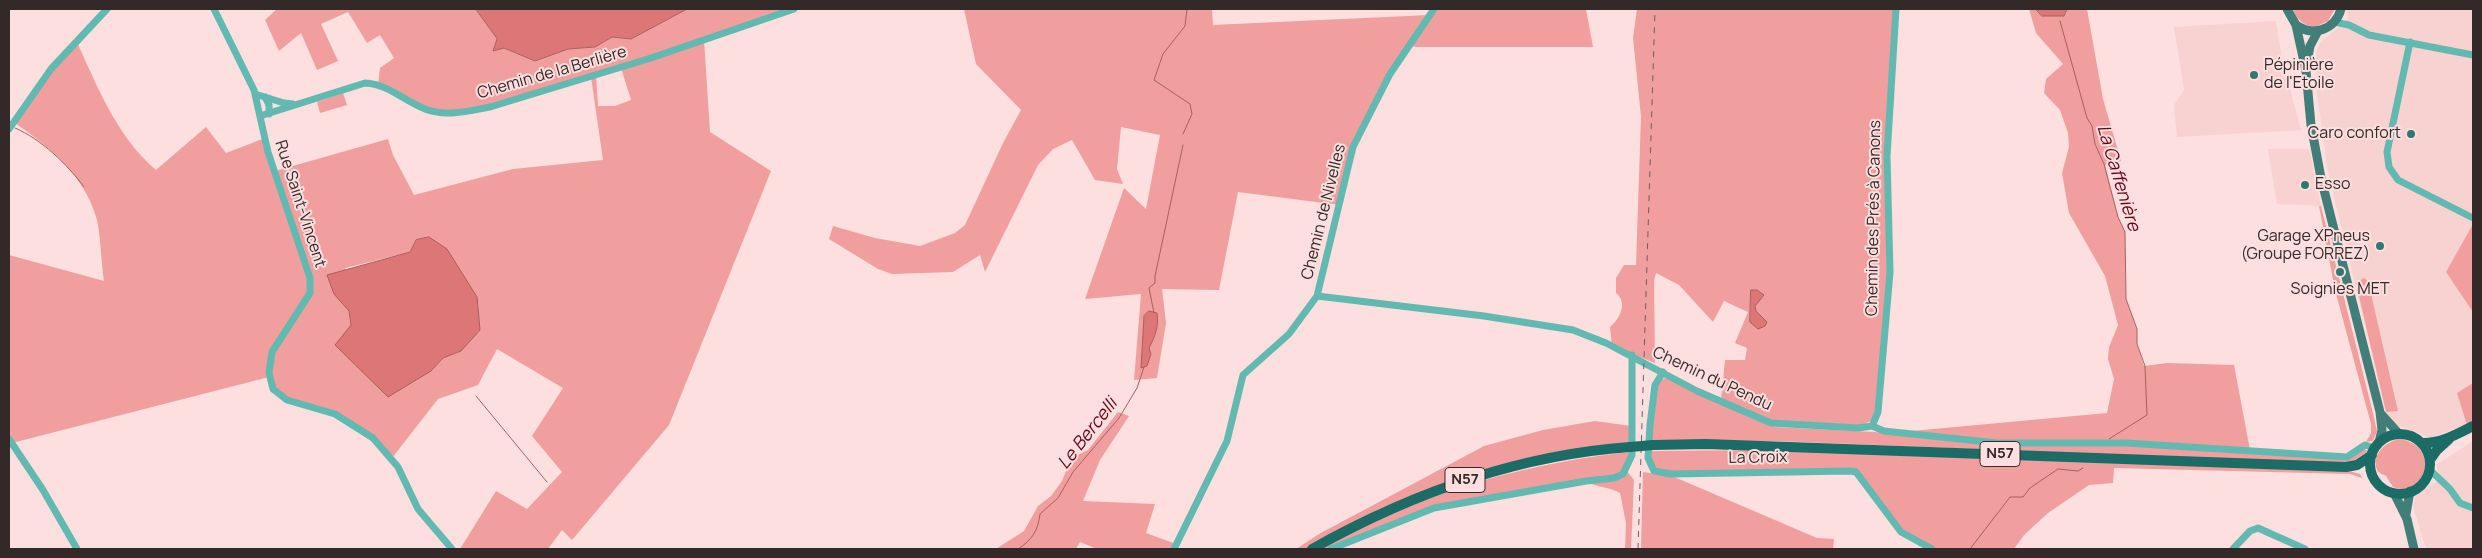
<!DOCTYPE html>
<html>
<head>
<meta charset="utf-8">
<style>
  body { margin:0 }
  #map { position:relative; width:2482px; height:558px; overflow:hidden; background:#fcdfde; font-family:Manrope,sans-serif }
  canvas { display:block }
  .frame { position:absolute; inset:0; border:10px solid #342929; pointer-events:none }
</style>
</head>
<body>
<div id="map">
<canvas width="2482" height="558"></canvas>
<div class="frame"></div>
</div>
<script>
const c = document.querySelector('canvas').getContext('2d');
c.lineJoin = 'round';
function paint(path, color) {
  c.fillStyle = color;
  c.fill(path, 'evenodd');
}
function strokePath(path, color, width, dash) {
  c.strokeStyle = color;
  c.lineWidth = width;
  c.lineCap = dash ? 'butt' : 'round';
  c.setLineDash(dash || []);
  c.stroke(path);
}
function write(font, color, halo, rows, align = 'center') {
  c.font = font + ' Manrope,sans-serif';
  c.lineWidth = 4;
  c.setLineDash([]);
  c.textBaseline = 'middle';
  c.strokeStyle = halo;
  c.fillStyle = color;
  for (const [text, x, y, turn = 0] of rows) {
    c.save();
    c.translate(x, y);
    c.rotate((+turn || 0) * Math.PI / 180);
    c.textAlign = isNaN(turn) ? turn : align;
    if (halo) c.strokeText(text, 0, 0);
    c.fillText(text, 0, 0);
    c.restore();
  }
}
const built = new Path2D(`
  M2347,9h126v413l-42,16 -38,-14 -7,-12 -58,-240 -11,-79 -1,-41 4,-9 28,-24z
  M2276,21l6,38 19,71 -124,7 -3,-32 10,-15 -10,-63z
  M2268,149h41l12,57 -44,-2z
  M2473,441v108h-47l-13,-43 3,-10 14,-12 5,-1 5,-7 -4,-11z`);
const green = new Path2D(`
  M277,9h199l21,30 -4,11 11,-2 31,13 33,-12 27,-2 17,-10 19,2 56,-30h107l-90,31 6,92 61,39 -102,254 -97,115 -10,-10 -14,19h-88l36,-58 31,18 35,-37 -30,-36 31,-48 -66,-39 -19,36 -40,14 -46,59 -39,-34 -70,-27 -14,-20 -257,66 -3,-4v-184l95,26c-3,-20 -3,-42 -7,-61 -12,-44 -46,-72 -82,-97l61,-83c21,46 41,97 80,130l50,-43 20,26 39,-15 10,33 113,-32 5,16 21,40 99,-26 90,-9 -12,-83 -101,30 -55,5 -57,-27 2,-17 14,-10 -14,-23 -13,8 -19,-31 -27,12 17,37 -21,9 -16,-37 -22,18 -14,-31zM621,68l10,32 -16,6h-17l-2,-31zM416,240l45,111 -18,7 -12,13 -80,-46 -6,-57 65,-16z
  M964,9h248l1,16 216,-10 5,-6h152l7,38h-178l-5,-3 -50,87 -20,74 -102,-13 -19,98 -57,-1 4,34 -9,55 -23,2 7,-86 -56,5 39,-111 22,21 14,-74 -39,-8 -4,42 6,15 -28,-4 -23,-40 -19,9 -15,16 -53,107 -5,-17 -27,17 -61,2 -14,-5 -49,-30 4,-13 42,12 45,8 35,-13 10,-8 38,-82 18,-33 -45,-46z
  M1637,9h258l-9,146 1,119 -9,131 -5,15 -13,6 -91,-6 -48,-20 4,-40h20l2,-12 -12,-5 13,-31 -24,-11 -11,21 -34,-37 -23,-12 -2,8 1,82 -43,-17 -2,-19c10,-8 18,-25 6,-34v-15l8,-13h12l5,-148 -8,-79z
  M2029,9h7l6,7h22l3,-7h20l16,90 18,62 -16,4 13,52 7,15 1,67 11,30v15l7,22 23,-3 67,2 16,85 -251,-9 -98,-9 206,-19 7,-34 -6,-20 1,-12 9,-22 -13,-49 -36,-63 -7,-40 7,-26 -1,-14 -8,-23 -16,-17 2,-14 17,-15 -27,-31z
  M2293,9h42l-7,12 -13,6c-12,-2 -18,-7 -22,-18z
  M343,93l4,12 -27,8 -3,-11z
  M2319,206h2l51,203 5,22 -4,10 -7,1 5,-9v-9l-36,-134z
  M2473,224v88l-27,-40z
  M2364,278l4,3 30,130 -12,1 -30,-129z
  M1665,378l110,49 100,5 85,9 166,4 222,14 15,-10 5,2 -19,13 -572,-23h-127l9,-60z
  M2473,383v39l-6,3 -10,-32z
  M1118,412l11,4 -29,44 -17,41 72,3 -9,29 30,11 -2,5h-77l-17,-7 -4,7h-80l28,-18 14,-25 13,-10 11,-15 9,-23 17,-8z
  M1595,421l36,5 -1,17 -184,39 -67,27 -73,40h-10l23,-15 165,-88 59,-16z
  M2400,439c42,7 25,60 -7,48l-7,-11 -8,-4c-8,-16 6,-30 22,-33z
  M1773,450l576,21 11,3 2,4 -12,-4 -236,-6 -1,15 -24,2 -41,28 -24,22 -10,14h-88l-22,-17 -50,-64 -188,5 -13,-6 -3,-16z
  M1630,452l-1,10 -12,14 -187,31 -70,27 -31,15h-9c21,-11 42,-25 64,-34 80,-33 161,-54 246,-63z
  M1626,470l8,10 -3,69h-6l1,-26 -6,-30c-12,-7 -24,-5 -34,-12l28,-3z
  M1643,472l29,4 145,62 17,1 -1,10h-192z`);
const water = new Path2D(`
  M476,9h211l-56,30 -19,-2 -17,10 -27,2 -33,12 -31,-13 -11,3 4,-12z
  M2036,9h31l-3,7h-22z
  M429,237l18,12 30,48 3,33 -19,21 -18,7 -12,13 -43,26 -53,-52 16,-20 -2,-14 -15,-17 -7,-19 83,-23 6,-12z
  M1751,290h6l7,5 -9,11 1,5 11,11 -2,4 -7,3 -8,-7z
  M1149,311l8,2c2,14 -2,23 -8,35l2,6 -4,12 -6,2 3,-52z`);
const stream = new Path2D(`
  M2060,21l27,97 5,8 3,18 9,20 14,53 7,15 1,67 11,30v15l8,22 2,49 -38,24
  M15,128c26,11 52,36 69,59
  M1183,134l9,-20 -2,-10 -36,-24 9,-26 22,-28 2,-17
  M1154,313l-5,-25 6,-5v-7l28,-131
  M476,396l71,86
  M1018,549c14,-9 20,-18 22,-35l18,-16 15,-26 46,-54 18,-30 7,-21
  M1970,549l40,-52h13l7,-9 28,-19 20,2 5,-3`);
const minor = new Path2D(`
  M214,9l40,81 14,62 42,126v15l-38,59 -3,21 4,16 14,11 48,14 38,24 25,29 20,42 34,40
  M2334,22l15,3 20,10 104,20
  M2410,42l-23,110 2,15 9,13 75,38
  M255,94l29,9 9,1
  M265,97l4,8v9
  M260,116l105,-33c23,1 39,18 60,26 20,8 45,2 65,-2l161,-49 143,-49
  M9,129l42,-60 56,-60
  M1317,296l167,20 89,14 33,13 91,48 74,32 87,5 14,-2 12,5 113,12h129l221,14 18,-12 10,3
  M1663,372l-8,13 -5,40 -2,33 6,13 17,3 179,-3 6,1 45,60 31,17
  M1872,426l6,-14 12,-140 -3,-116 9,-147
  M9,439l34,51 34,59
  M2429,469l21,20 10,14 13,5
  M1174,549l53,-108 16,-66 46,-41 28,-38 36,-149 37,-73 44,-65
  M1331,549l103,-41 152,-27 28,-3 9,-4 9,-19v-100
  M2233,549l17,-18 8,-3 47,21`);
const major = new Path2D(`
  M2287,9l9,16c17,12 39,5 45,-16
  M2296,25l10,46 5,54 10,53 59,234 2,18 -3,12
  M2307,63l3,-17 8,-15
  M2381,414l18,20
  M2394,493l13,26 7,30
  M2406,514l4,-23`);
const highway = new Path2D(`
  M2370 464a30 30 0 1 1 60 0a30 30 0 1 1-60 0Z
  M2421,443c19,1 36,-9 52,-17
  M1653,445l53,-1 640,23 11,-2 15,-10
  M2430,460l7,-10 12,-11
  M1312,549c98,-55 206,-94 318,-102`);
const rail = new Path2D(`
  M1638,549l17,-540`);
const highwayBridge = new Path2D(`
  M1630,447l23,-2`);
const markers = [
  [2254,75,5,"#307873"],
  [2411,134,5,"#307873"],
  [2305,185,5,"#307873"],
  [2380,246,5,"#307873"],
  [2340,272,5,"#307873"]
];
const shields = [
  [2000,454,40],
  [1465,480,40]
];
const shieldNames = [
  ["N57",2000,454],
  ["N57",1465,480]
];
const poiNames = [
  ["Pépinière",2264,66],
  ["de l'Etoile",2264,84],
  ["Caro confort",2401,134,"right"],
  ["Esso",2315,185],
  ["Garage XPneus",2370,237,"right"],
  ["(Groupe FORREZ)",2370,255,"right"],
  ["Soignies MET",2340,290,"center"]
];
const streetNames = [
  ["Chemin de la Berlière",552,73,-16],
  ["Rue Saint-Vincent",300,204,72],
  ["Chemin de Nivelles",1324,212,-76],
  ["Chemin des Prés à Canons",1874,218,-89],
  ["Chemin du Pendu",1712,379,25],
  ["La Croix",1758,458,-1]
];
const waterNames = [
  ["La Caffenière",2118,178,73],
  ["Le Bercelli",1088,434,-52]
];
paint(built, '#f7d2d1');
paint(green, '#f09f9e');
paint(water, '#dd7677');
strokePath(water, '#aa5f60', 1);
strokePath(stream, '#aa5f60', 1);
strokePath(minor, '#62b9b2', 7);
strokePath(major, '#417e79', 9);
strokePath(highway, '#1b6c67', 10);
strokePath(rail, '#6f5e5e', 1, [6, 6]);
strokePath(highwayBridge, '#1b6c67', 10);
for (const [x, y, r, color] of markers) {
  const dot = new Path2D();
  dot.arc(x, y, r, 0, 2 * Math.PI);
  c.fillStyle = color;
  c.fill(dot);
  strokePath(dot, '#fcdfde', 2);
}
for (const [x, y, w] of shields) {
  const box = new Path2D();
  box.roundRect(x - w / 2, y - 12.5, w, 25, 4);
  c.fillStyle = '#fcdfde';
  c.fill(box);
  strokePath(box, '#342929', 1);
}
write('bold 15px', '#342929', null, shieldNames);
write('16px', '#342929', '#fcdfde', poiNames, 'left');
write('16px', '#342929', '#fcdfde', streetNames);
write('italic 18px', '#660416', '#fcdfde', waterNames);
</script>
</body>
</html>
